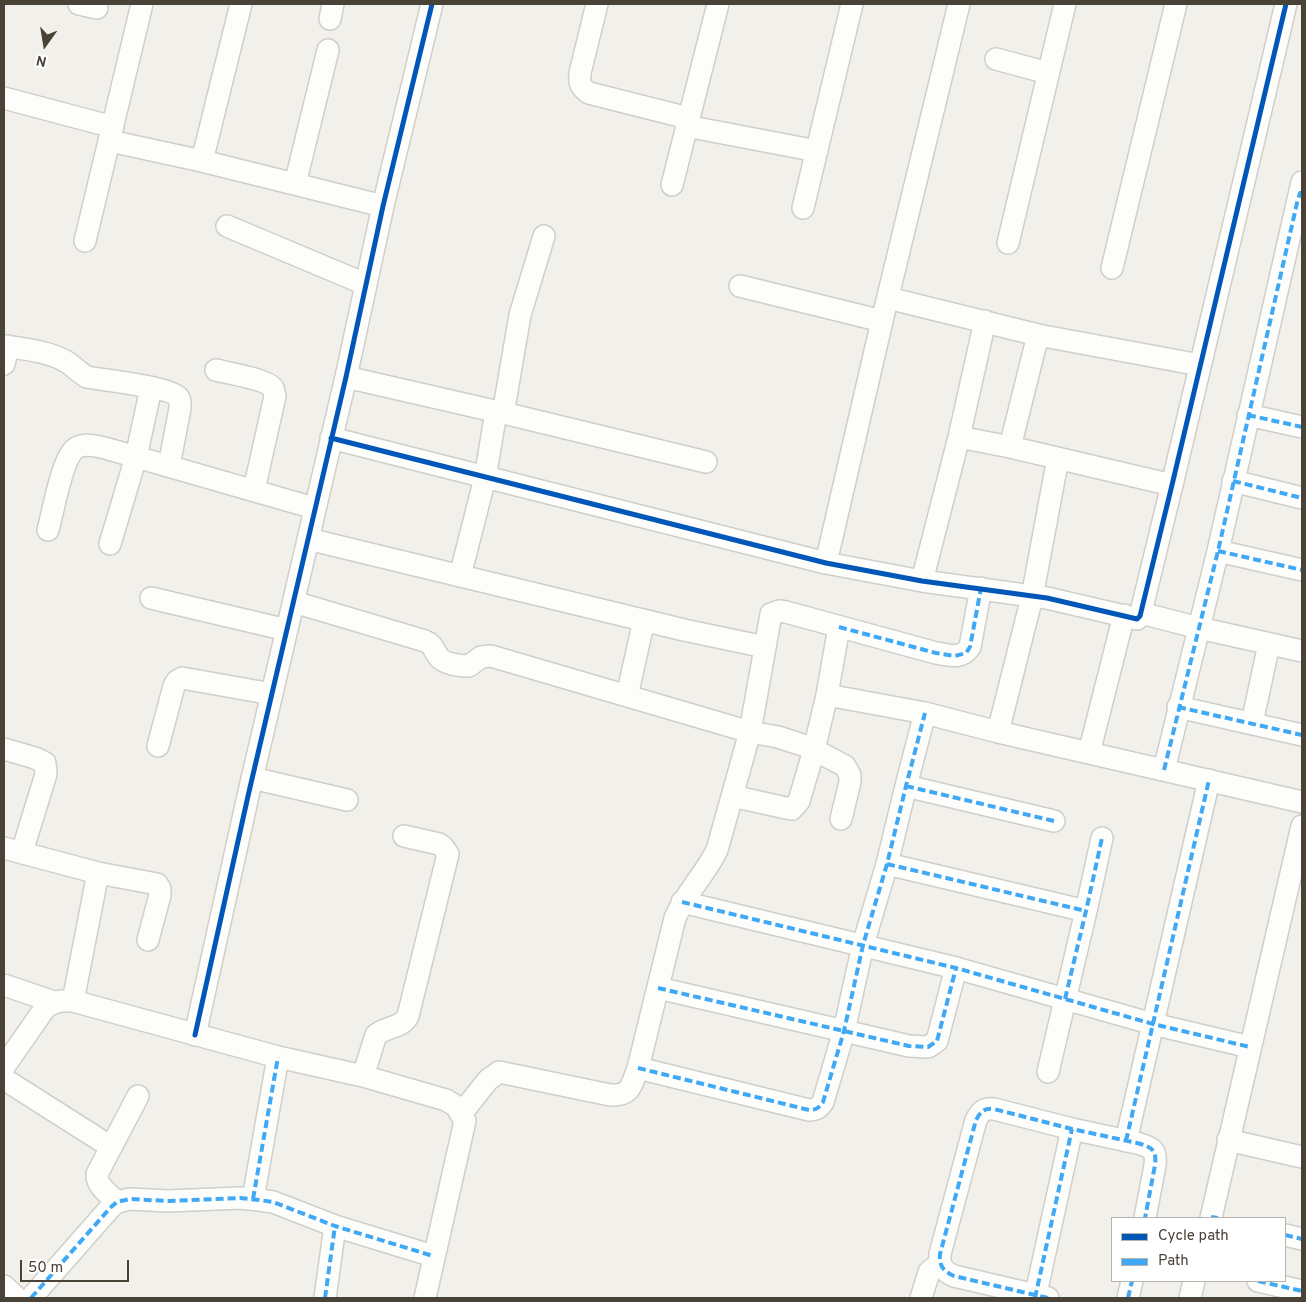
<!DOCTYPE html>
<html>
<head>
<meta charset="utf-8">
<style>
  body { margin:0 }
  #map { position:relative; width:1306px; height:1302px; overflow:hidden; background:#f2f0eb; font-family:Overpass,sans-serif }
  canvas { display:block }
  .frame { position:absolute; inset:0; border:5px solid #494236; pointer-events:none }
  .legend { position:absolute; left:1111px; top:1217px; width:175px; height:65px; box-sizing:border-box; background:#fff; border:1px solid #b6b3af; margin:0; padding:6px 9px; list-style:none; font-size:15px; color:#494236 }
  .legend li { display:flex; align-items:center; gap:10px; height:25px }
  .legend b { width:25px; border:1px solid #b6b3af }
  .north { position:absolute; left:20px; top:20px; width:50px; height:50px; -webkit-text-stroke:4px #fff; paint-order:stroke; rotate:193deg; font-size:14px; font-weight:700; line-height:20px; text-align:center; color:#494236 }
  .north::after { content:''; display:block; margin:auto; width:18px; height:22px; background:#494236; clip-path:polygon(50% 0,100% 100%,50% 72%,0 100%) }
  .scale { position:absolute; left:20px; top:1260px; width:109px; height:22px; box-sizing:border-box; border:2px solid #494236; border-top:0; padding-left:6px; font-size:15px; line-height:18px; white-space:nowrap; color:#494236; -webkit-text-stroke:4px #fff; paint-order:stroke }
</style>
</head>
<body>
<div id="map">
<canvas width="1306" height="1302"></canvas>
<div class="frame"></div>
<ul class="legend">
<li><b style="height:6px;background:#0057b8"></b>Cycle path</li>
<li><b style="height:6px;background:#3fa9f5"></b>Path</li>
</ul>
<div class="north">N</div>
<div class="scale">50 m</div>
</div>
<script>
const c = document.querySelector('canvas').getContext('2d');
c.lineJoin = 'round';
function strokePath(path, color, width, dash) {
  c.strokeStyle = color;
  c.lineWidth = width;
  c.lineCap = dash ? 'butt' : 'round';
  c.setLineDash(dash || []);
  c.stroke(path);
}
const minor = new Path2D(`
  M79,4l18,4
  M597,4l-17,69c-1,10 0,14 9,20l99,25
  M330,19l3,-15
  M996,59l52,14
  M4,98l109,29
  M686,126l131,25
  M110,141l92,20 181,45
  M202,161l39,-157
  M295,184l33,-134
  M672,185l46,-181
  M803,208l49,-204
  M227,226l138,58
  M85,241l57,-237
  M1008,243l57,-239
  M1112,268l64,-264
  M740,286l142,35
  M888,298l150,37 162,30
  M4,346c20,3 43,5 61,15 8,4 14,12 22,16 16,3 83,10 91,20 3,3 2,8 2,11l-11,58
  M4,364l4,-18
  M216,370c12,3 50,9 57,18 1,3 1,5 2,8l-21,94
  M346,377l170,39 190,46
  M503,414l17,-99 24,-79
  M1248,415l54,12
  M959,437l51,10 162,38
  M331,438l495,125 96,18 125,17 90,21 3,-3 32,-131 114,-481
  M1010,447l28,-112
  M1233,481l69,17
  M48,530c5,-17 14,-73 28,-82 12,-7 31,1 43,4l195,56
  M308,539l376,91 81,17
  M110,544l26,-87 15,-69
  M1218,551l84,19
  M826,563l56,-242 77,-317
  M460,576l25,-98 11,-66
  M922,581l37,-144 26,-116
  M151,598l136,32
  M294,602l131,39c9,4 8,8 13,15 5,8 22,10 31,10l12,-9 10,-1 259,76 28,5 31,10 36,19 5,9v7l-9,37
  M1141,613l58,15 103,23
  M827,695l98,18 73,19 304,70
  M627,696l17,-76
  M1178,707l124,28
  M1252,723l17,-79
  M998,732l34,-135 26,-139
  M158,746l16,-60 3,-5 5,-3 90,16
  M4,749l31,9 10,5 1,11 -24,78
  M1089,753l35,-138
  M1164,770l54,-219 84,-369
  M252,778l95,22
  M906,786l148,35
  M732,796l54,12 6,1 7,-8 15,-51 13,-55 12,-68
  M4,848l94,25 59,11 3,5v6l-12,45
  M887,864l199,47
  M682,902l274,66 197,56 97,23
  M4,985l50,17
  M658,988l251,58 19,1 9,-6 19,-73
  M73,1001l25,-128
  M195,1035l53,-239 98,-419 37,-171 49,-202
  M4,1067l41,-59c10,-7 16,-8 28,-7l205,56 85,19 83,24 10,6 9,15 -40,177
  M638,1068l171,42c7,0 10,-2 14,-8l21,-71 19,-86 24,-81 19,-78 19,-73
  M1048,1072l38,-161 16,-73
  M363,1076l13,-41c10,-9 25,-6 32,-19l40,-162 -5,-7 -4,-3 -35,-8
  M4,1079l107,68
  M461,1114l27,-34 11,-8 111,23c21,1 21,-9 28,-27l37,-150c11,-26 30,-43 42,-68l33,-118 21,-118 8,-3 7,1 150,41c14,2 25,7 34,-6l11,-59
  M1228,1140l74,17
  M1126,1141l83,-361
  M253,1199l25,-142
  M117,1202c-8,-8 -21,-16 -20,-28l41,-78
  M1211,1218l91,-392
  M1285,1235l17,4
  M1258,1281l44,10
  M4,1286l13,12
  M31,1298l79,-90 7,-6 13,-3 38,2 72,-3 19,2 14,2 62,24 98,30
  M325,1298l10,-72
  M921,1298l8,-26 11,-9
  M1035,1298l37,-169
  M1048,1298l-94,-22c-11,-5 -15,-10 -14,-22l36,-134c5,-9 8,-12 18,-11l78,20 65,14c14,4 20,6 18,22l-10,53
  M1128,1298l4,-17
  M1190,1298l4,-17`);
const quiet = new Path2D(`
  M1248,415l54,12
  M1233,481l69,17
  M1218,551l84,19
  M839,627l97,26 19,3 11,-3 4,-6 11,-59
  M1178,707l124,28
  M1164,770l54,-219 79,-348 3,-10h2
  M906,786l148,35
  M887,864l199,47
  M682,902l274,66 197,56 97,23
  M658,988l251,58 19,1 9,-6 19,-73
  M1065,999l21,-88 16,-73
  M638,1068l171,42c7,0 10,-2 14,-8l21,-71 19,-86 24,-81 19,-78 19,-73
  M1126,1141l83,-361
  M253,1199l25,-142
  M1211,1217l7,1
  M1285,1235l17,4
  M1258,1281l44,10
  M31,1298l79,-90 7,-6 13,-3 38,2 72,-3 19,2 14,2 62,24 98,30
  M325,1298l10,-72
  M1035,1298l37,-169
  M1048,1298l-94,-22c-11,-5 -15,-10 -14,-22l36,-134c5,-9 8,-12 18,-11l78,20 65,14c14,4 20,6 18,22l-10,53
  M1128,1298l4,-17`);
const cycleway = new Path2D(`
  M331,438l495,125 96,18 125,17 90,21 3,-3 32,-131 114,-481
  M195,1035l53,-239 98,-419 37,-171 49,-202`);
strokePath(minor, '#d0cec8', 24);
strokePath(minor, '#fdfdfc', 21);
strokePath(quiet, '#3fa9f5', 4, [8, 4]);
strokePath(cycleway, '#0057b8', 5);
</script>
</body>
</html>
